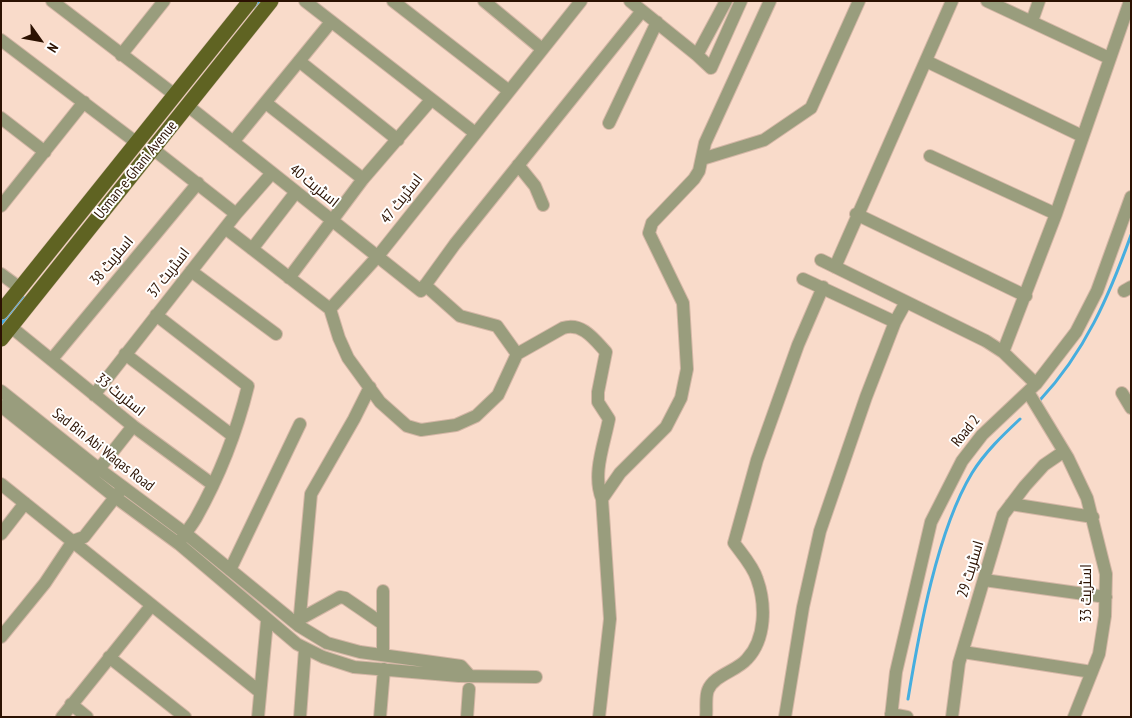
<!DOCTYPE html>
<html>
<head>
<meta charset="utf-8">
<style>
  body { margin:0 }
  #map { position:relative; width:1132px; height:718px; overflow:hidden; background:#f9dbca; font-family:"PT Sans Narrow",sans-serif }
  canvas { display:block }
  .frame { position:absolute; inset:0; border:2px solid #2c1202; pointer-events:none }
  .north { position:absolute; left:15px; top:15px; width:50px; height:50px; -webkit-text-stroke:4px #fff; paint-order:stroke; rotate:122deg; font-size:14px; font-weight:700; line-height:20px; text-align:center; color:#2c1202 }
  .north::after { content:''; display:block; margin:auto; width:18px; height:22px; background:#2c1202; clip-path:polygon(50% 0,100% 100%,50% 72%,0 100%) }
</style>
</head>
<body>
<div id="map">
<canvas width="1132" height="718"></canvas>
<div class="frame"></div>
<div class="north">N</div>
</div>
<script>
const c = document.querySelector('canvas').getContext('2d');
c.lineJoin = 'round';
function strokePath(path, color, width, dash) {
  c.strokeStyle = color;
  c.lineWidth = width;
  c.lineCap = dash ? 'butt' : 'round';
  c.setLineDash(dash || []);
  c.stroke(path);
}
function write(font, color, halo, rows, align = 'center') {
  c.font = font + ' "PT Sans Narrow",Cairo,sans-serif';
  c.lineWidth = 4;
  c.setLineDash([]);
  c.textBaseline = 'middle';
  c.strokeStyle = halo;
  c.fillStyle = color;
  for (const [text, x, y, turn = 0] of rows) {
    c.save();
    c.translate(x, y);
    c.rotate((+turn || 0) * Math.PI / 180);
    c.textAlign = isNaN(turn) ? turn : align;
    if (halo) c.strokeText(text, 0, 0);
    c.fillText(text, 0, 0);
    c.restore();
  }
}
const stream = new Path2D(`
  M254,7l5,-6
  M1,324l22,-27
  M1040,400c45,-48 69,-104 91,-165
  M908,699c11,-67 29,-168 64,-226 13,-21 31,-38 48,-54`);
const minor = new Path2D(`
  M52,1l123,94
  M305,1l170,132
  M393,1l116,90
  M484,1l58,48
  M630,1l67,54
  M726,1l-29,54 14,13 30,-67
  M987,1l122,57
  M1032,21l7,-20
  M1,40l136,103
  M121,55l43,-54
  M299,61l99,79
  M926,61l156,75
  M266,103l97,76
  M188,106l233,185 34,-47 187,-233
  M1,118l44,34
  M609,123l48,-101
  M233,142l98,-120
  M153,149l83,65
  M930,156l126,58
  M702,159l62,-19 47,-32 48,-107
  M518,165l17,21 8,19
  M1,206l83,-104
  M856,214l170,82
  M225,228l105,81 48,-53 203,-255
  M252,249l44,-57
  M821,260l165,81 17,11 33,32
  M835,267l117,-266
  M191,271l85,63
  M1,274l19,14
  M289,278l74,-99 68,-79
  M803,279l92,43
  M425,285l35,31 37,10 20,28
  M1124,291l7,-4
  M330,309l9,29 9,20 32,44 27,24 14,4 35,-5 20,-9 22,-21 19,-41 46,-26c19,-6 31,11 43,24l-8,40v10l11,17c-5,26 -17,55 -7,80
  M156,315l92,71c-11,45 -29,91 -52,132 -4,7 -10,14 -15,22
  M11,327l122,99 79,58
  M1003,352l53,-138 74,-213
  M125,354l108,82
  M52,359l146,-176
  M1,391l98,78 86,64 114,93 28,17 33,9 101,14 9,10
  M1028,392l40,66 19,40 19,76 -1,42 -6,38 -25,63
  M1122,393l9,15
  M94,395l142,-181 36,-41
  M1,406l114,91 64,47 118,100 26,13 31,10 105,9 77,1
  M99,469l34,-43
  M1,484l259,208
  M1011,504l82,13
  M1,534l24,-31
  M230,570l70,-146
  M984,580l122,17
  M383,591v63
  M300,619l40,-22 5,1 38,26
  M299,626l12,-132 43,-75 16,-32
  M1,637l44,-54 28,-42 11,-4 36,-46
  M963,652l129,20
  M109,657l76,60
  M71,704l16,13
  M891,714l16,3
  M62,717l89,-111
  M258,717l9,-96
  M300,717l5,-68
  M380,717l4,-48
  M467,717l2,-28
  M599,717l11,-98 -8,-120 18,-26 46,-46 15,-29 6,-29 -4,-66 -34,-70 3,-10 42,-44 5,-8 6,-28 65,-142
  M706,717c1,-8 -1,-20 2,-27 6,-15 29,-19 39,-31 19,-20 19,-55 10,-80 -4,-13 -15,-25 -23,-36l23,-83 41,-115 25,-58
  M785,717l18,-110 17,-76 46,-134 29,-75 11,-20
  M891,717l5,-45 35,-150 31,-61 20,-26 54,-51 40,-52 21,-41 34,-94
  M952,717l7,-54 44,-148 22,-29 19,-21 19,-13`);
const major = new Path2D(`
  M1,312l249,-311
  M1,339l270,-338`);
const streetNames = [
  ["Usman-e-Ghani Avenue",136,170,-51],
  ["اسٹریٹ 40",314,186,39],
  ["اسٹریٹ 47",402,199,-52],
  ["اسٹریٹ 38",112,261,-50],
  ["اسٹریٹ 37",169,273,-52],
  ["اسٹریٹ 33",120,395,39],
  ["Road 2",966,431,-51],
  ["Sad Bin Abi Waqas Road",103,450,38],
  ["اسٹریٹ 29",971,569,-73],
  ["اسٹریٹ 33",1087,593,-90]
];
strokePath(stream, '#46aedf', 3);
strokePath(minor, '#d4b7a6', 14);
strokePath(major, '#d4b7a6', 16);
strokePath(minor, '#999d7d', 12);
strokePath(major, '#5f6322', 15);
write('15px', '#2c1202', '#fff', streetNames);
</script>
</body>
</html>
